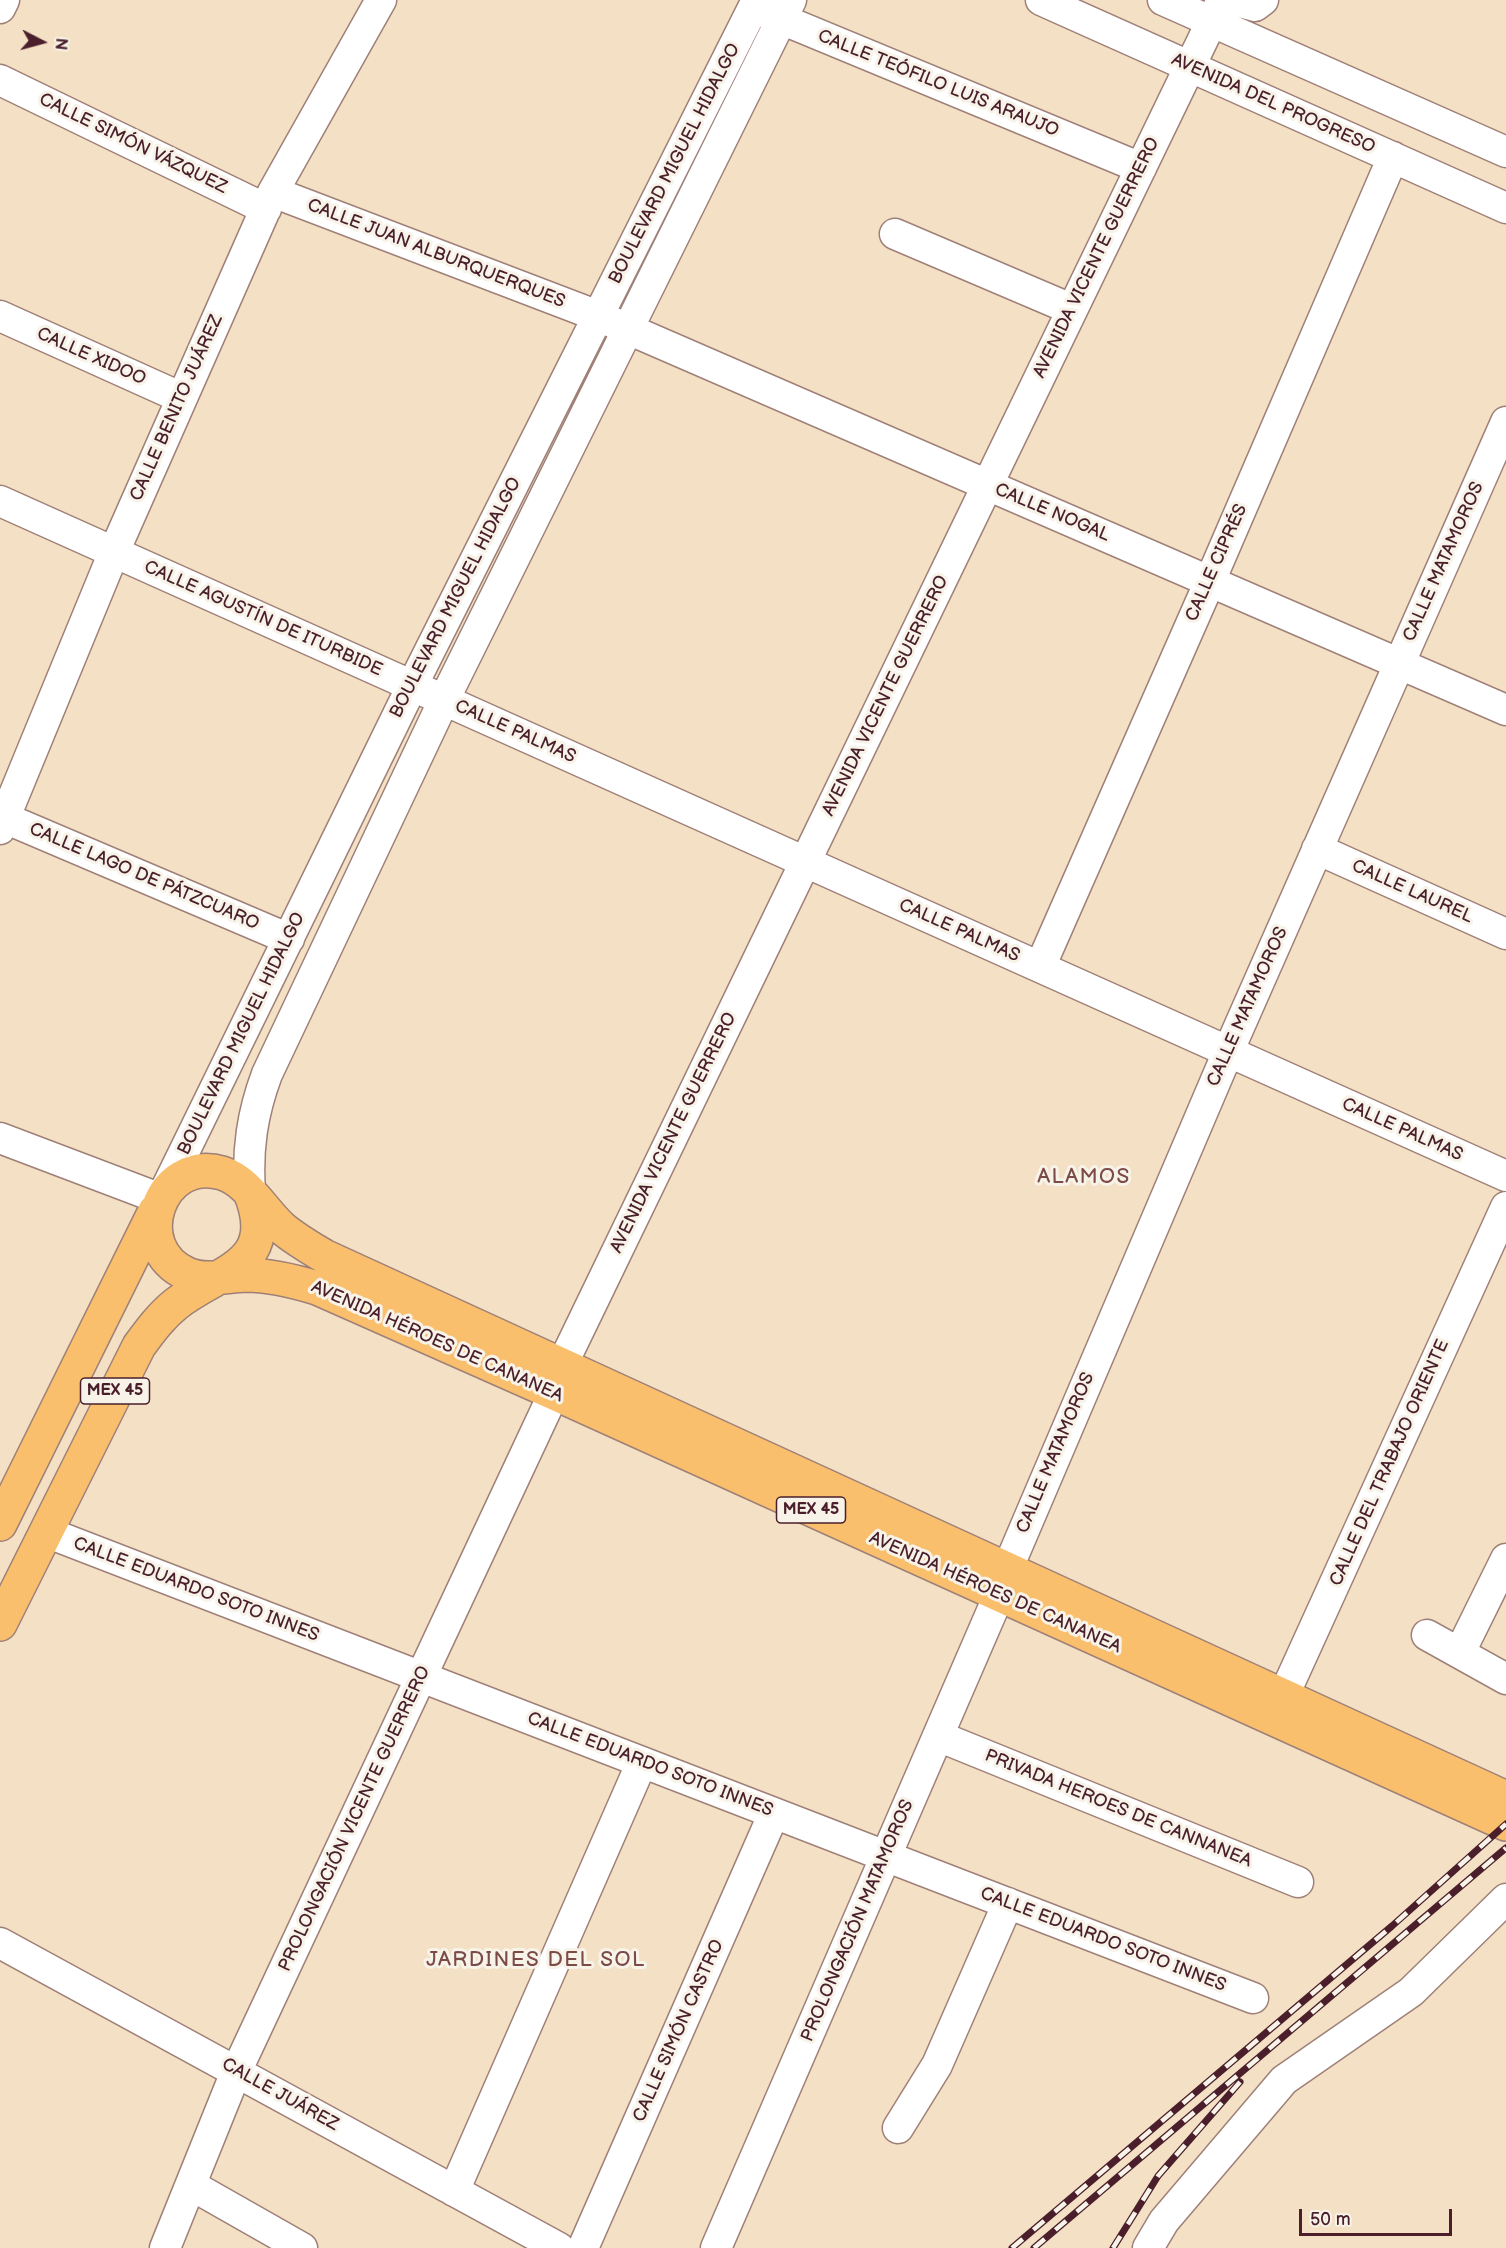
<!DOCTYPE html>
<html>
<head>
<meta charset="utf-8">
<style>
  body { margin:0 }
  #map { position:relative; width:1506px; height:2248px; overflow:hidden; background:#f4e0c4; font-family:"Balsamiq Sans",sans-serif }
  canvas { display:block }
  .north { position:absolute; left:12px; top:12px; width:60px; height:60px; -webkit-text-stroke:4px #f7f3e8; paint-order:stroke; rotate:96deg; font-size:16px; font-weight:700; line-height:24px; text-align:center; color:#4a1f2b }
  .north::after { content:''; display:block; margin:auto; width:21px; height:27px; background:#4a1f2b; clip-path:polygon(50% 0,100% 100%,50% 72%,0 100%) }
  .scale { position:absolute; left:1299px; top:2209px; width:153px; height:27px; box-sizing:border-box; border:3px solid #4a1f2b; border-top:0; padding-left:8px; font-size:18px; line-height:21px; white-space:nowrap; color:#4a1f2b; -webkit-text-stroke:4px #f7f3e8; paint-order:stroke }
</style>
</head>
<body>
<div id="map">
<canvas width="1506" height="2248"></canvas>
<div class="north">N</div>
<div class="scale">50 m</div>
</div>
<script>
const c = document.querySelector('canvas').getContext('2d');
c.lineJoin = 'round';
function strokePath(path, color, width, dash) {
  c.strokeStyle = color;
  c.lineWidth = width;
  c.lineCap = dash ? 'butt' : 'round';
  c.setLineDash(dash || []);
  c.stroke(path);
}
function write(font, color, halo, rows, align = 'center') {
  c.font = font + ' "Balsamiq Sans",sans-serif';
  c.lineWidth = 6;
  c.setLineDash([]);
  c.textBaseline = 'middle';
  c.strokeStyle = halo;
  c.fillStyle = color;
  for (const [text, x, y, turn = 0] of rows) {
    c.save();
    c.translate(x, y);
    c.rotate((+turn || 0) * Math.PI / 180);
    c.textAlign = isNaN(turn) ? turn : align;
    if (halo) c.strokeText(text, 0, 0);
    c.fillText(text, 0, 0);
    c.restore();
  }
}
const minor = new Path2D(`
  M1041,0l465,208
  M1163,0l343,152
  M1233,0l22,6 8,-6
  M0,8l4,-8
  M764,12l377,156
  M0,80l266,129
  M273,192l325,124 908,394
  M895,234l176,75
  M0,316l182,82
  M0,501l1506,675
  M0,816l289,123
  M0,829l114,-277 159,-360 108,-192
  M1317,849l189,85
  M1040,967l170,-386 183,-424
  M0,1138l161,61 251,-513 345,-686
  M250,1192c-3,-42 2,-78 17,-118l177,-374 347,-700
  M46,1532l1207,466
  M1427,1635l79,44
  M1460,1652l46,-93
  M1273,1719l233,-512
  M938,1736l360,146
  M0,1943l559,305
  M898,2128l39,-63 71,-162
  M191,2185l111,63
  M454,2191l188,-429
  M165,2248l71,-176 318,-679 8,-28 660,-1365
  M583,2248l191,-435
  M716,2248l283,-653 8,-25 221,-518 278,-630
  M1148,2248l16,-27 120,-141 127,-88 95,-93`);
const major = new Path2D(`
  M0,1524l155,-313
  M0,1624l139,-278c11,-15 22,-30 37,-42 43,-34 104,-38 74,-112
  M1506,1798l-1182,-542c-15,-9 -29,-17 -42,-28 -20,-18 -34,-47 -60,-55 -62,-18 -95,74 -35,101 18,8 39,2 58,1 25,0 49,6 72,13l237,105 952,431`);
const rail = new Path2D(`
  M1012,2248l380,-322 114,-102
  M1034,2248l472,-400
  M1113,2248l45,-72 82,-94`);
const shields = [
  [115,1391,69],
  [811,1510,69]
];
const shieldNames = [
  ["MEX 45",115,1391],
  ["MEX 45",811,1510]
];
const streetNames = [
  ["CALLE TEÓFILO LUIS ARAUJO",938,84,22],
  ["AVENIDA DEL PROGRESO",1273,104,24],
  ["CALLE SIMÓN VÁZQUEZ",133,144,26],
  ["BOULEVARD MIGUEL HIDALGO",675,164,-63],
  ["CALLE JUAN ALBURQUERQUES",436,254,21],
  ["AVENIDA VICENTE GUERRERO",1097,258,-64],
  ["CALLE XIDOO",91,357,24],
  ["CALLE BENITO JUÁREZ",177,408,-66],
  ["CALLE NOGAL",1052,513,23],
  ["CALLE MATAMOROS",1444,562,-66],
  ["CALLE CIPRÉS",1217,563,-66],
  ["BOULEVARD MIGUEL HIDALGO",456,598,-63],
  ["CALLE AGUSTÍN DE ITURBIDE",263,619,24],
  ["AVENIDA VICENTE GUERRERO",886,696,-64],
  ["CALLE PALMAS",515,732,24],
  ["CALLE LAGO DE PÁTZCUARO",144,877,23],
  ["CALLE LAUREL",1412,892,24],
  ["CALLE PALMAS",959,931,24],
  ["CALLE MATAMOROS",1248,1007,-66],
  ["BOULEVARD MIGUEL HIDALGO",242,1034,-64],
  ["CALLE PALMAS",1402,1130,24],
  ["AVENIDA VICENTE GUERRERO",674,1133,-64],
  ["AVENIDA HÉROES DE CANANEA",437,1342,24],
  ["CALLE MATAMOROS",1056,1453,-67],
  ["CALLE DEL TRABAJO ORIENTE",1390,1463,-66],
  ["CALLE EDUARDO SOTO INNES",196,1590,21],
  ["AVENIDA HÉROES DE CANANEA",995,1593,24],
  ["CALLE EDUARDO SOTO INNES",650,1765,21],
  ["PRIVADA HEROES DE CANNANEA",1118,1809,22],
  ["PROLONGACIÓN VICENTE GUERRERO",355,1819,-65],
  ["PROLONGACIÓN MATAMOROS",858,1921,-67],
  ["CALLE EDUARDO SOTO INNES",1103,1940,21],
  ["CALLE SIMÓN CASTRO",679,2031,-66],
  ["CALLE JUÁREZ",280,2095,29]
];
const quarterNames = [
  ["ALAMOS",1084,1178],
  ["JARDINES DEL SOL",536,1961]
];
strokePath(minor, '#9f8078', 33);
strokePath(major, '#9f8078', 36);
strokePath(minor, '#fff', 30);
strokePath(major, '#f9bf6c', 33);
strokePath(rail, '#4a1f2b', 7);
strokePath(rail, '#f7f3e8', 4.5, [14]);
for (const [x, y, w] of shields) {
  const box = new Path2D();
  box.roundRect(x - w / 2, y - 13, w, 26, 4.5);
  c.fillStyle = '#f7f3e8';
  c.fill(box);
  strokePath(box, '#4a1f2b', 1.5);
}
write('bold 16px', '#4a1f2b', null, shieldNames);
write('18px', '#4a1f2b', '#f7f3e8', streetNames);
c.letterSpacing = '1.5px';
write('21px', '#7c4b48', '#f7f3e8', quarterNames);
c.letterSpacing = '0px';
</script>
</body>
</html>
